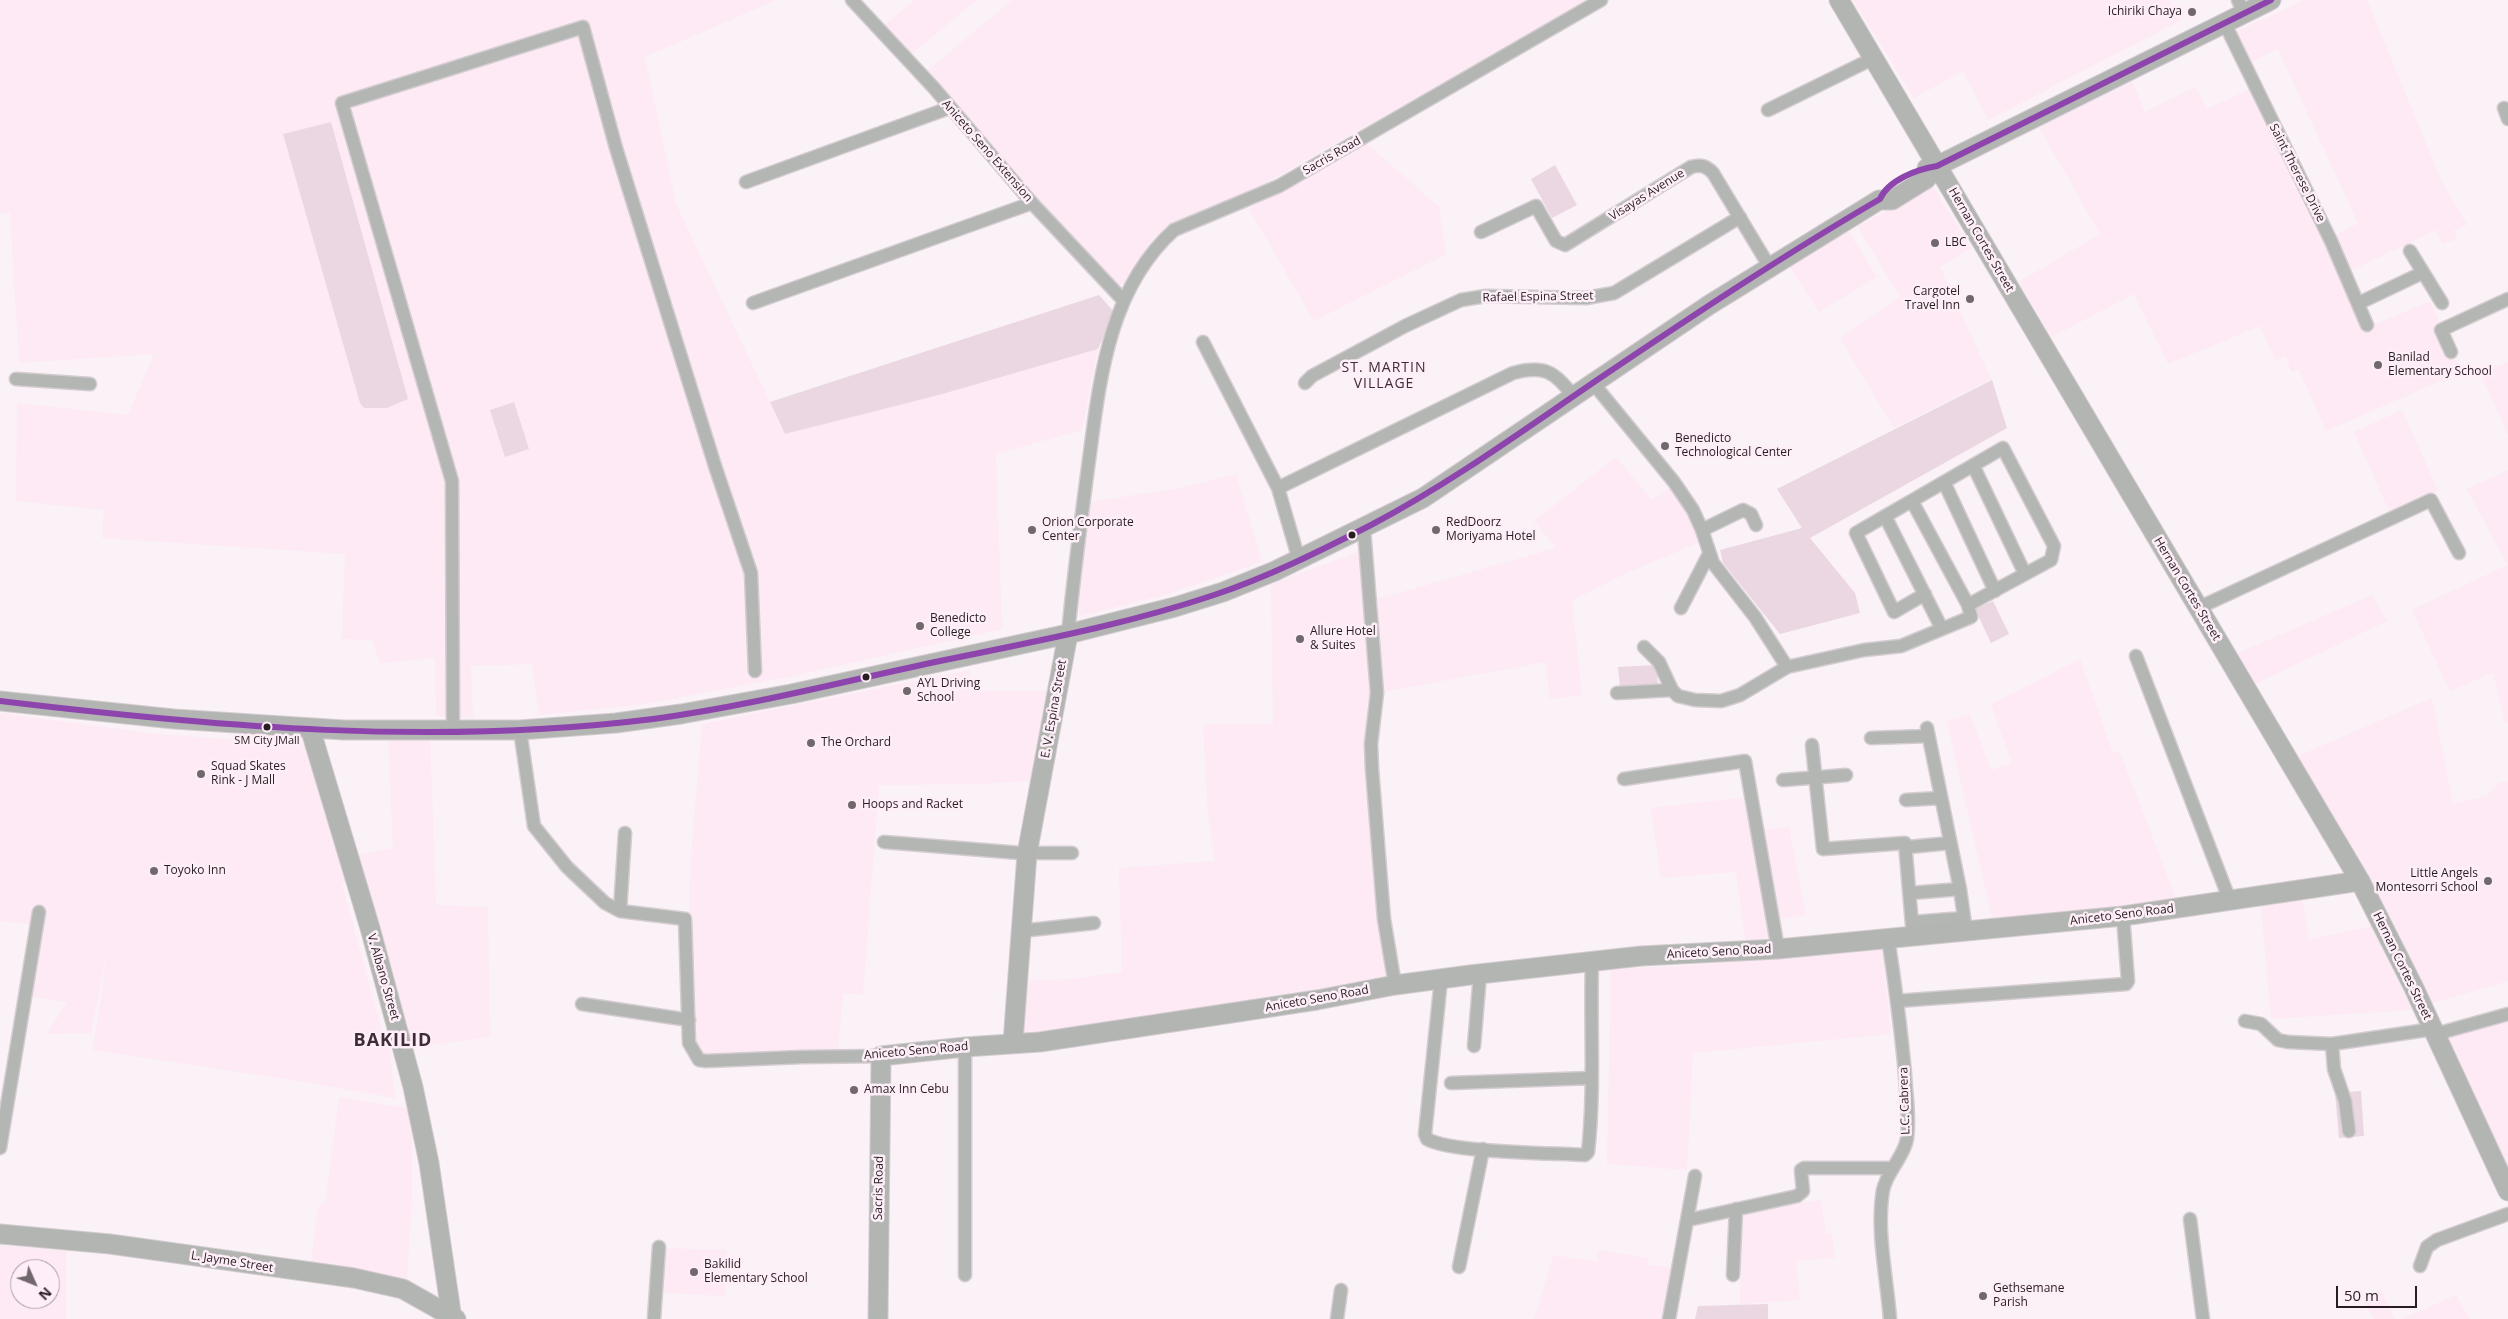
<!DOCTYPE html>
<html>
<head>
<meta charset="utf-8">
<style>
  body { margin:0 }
  #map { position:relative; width:2508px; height:1319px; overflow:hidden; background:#faf2f6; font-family:"Open Sans",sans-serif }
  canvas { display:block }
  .north { position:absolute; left:10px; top:1259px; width:50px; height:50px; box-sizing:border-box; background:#feeef7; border:1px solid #a89aa2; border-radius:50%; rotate:134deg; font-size:14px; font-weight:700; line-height:20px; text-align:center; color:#271d23 }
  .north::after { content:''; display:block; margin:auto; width:18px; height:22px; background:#71686d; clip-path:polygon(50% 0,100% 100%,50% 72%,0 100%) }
  .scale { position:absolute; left:2336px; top:1286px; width:81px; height:22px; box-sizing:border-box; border:2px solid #271d23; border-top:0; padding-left:6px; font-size:15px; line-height:18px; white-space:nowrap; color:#271d23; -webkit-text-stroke:4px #feeef7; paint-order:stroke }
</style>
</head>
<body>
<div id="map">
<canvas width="2508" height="1319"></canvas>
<div class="north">N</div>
<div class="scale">50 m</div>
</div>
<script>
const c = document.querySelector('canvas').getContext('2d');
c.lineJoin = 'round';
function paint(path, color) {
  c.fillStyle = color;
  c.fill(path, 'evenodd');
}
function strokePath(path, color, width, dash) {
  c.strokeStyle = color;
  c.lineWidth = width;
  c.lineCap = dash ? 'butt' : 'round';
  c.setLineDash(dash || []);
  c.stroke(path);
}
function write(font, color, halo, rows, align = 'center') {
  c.font = font + ' "Open Sans",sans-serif';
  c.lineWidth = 5;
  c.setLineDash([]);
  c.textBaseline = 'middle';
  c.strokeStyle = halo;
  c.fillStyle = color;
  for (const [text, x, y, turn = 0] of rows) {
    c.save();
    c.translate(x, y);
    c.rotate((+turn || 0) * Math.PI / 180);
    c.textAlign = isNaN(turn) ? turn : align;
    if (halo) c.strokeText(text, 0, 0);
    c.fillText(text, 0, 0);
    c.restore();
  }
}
const built = new Path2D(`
  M0,0h776l-131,57 31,147 109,230 154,-39 159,-46 -16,81 -86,24 6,175 -209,47 -148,28 -106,11 -7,-51 -61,2 2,52 -37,-2 -1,-58 -55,5 -8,-23 -30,-1 3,-85 -243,-16 2,-28 -88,-9 1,-98 111,12 26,-61 -135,9 -9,-150 -10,1z
  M914,0h63l-67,55 -26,-29z
  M1012,0h576l-335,190 -92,42 -8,6 -27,46h-11l-86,-91 -104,-120z
  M1853,0h316l12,20 -193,100 -25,-49 -49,27z
  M2304,0h63l74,180 26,45 -13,5 3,9 -15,5 -6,-14 -86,41 -17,-34 25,-14 -80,-174 -30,14 -14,-30z
  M2132,81l13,31 51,-25 11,22 45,-21 113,241 65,-28 31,71 -135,59 -27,-62 -8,3 -5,-16 -11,4 -15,-34 -92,38 -34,-70 -83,43 -32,-55 81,-48 -61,-107z
  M1365,142l74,65 7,47 -132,67 -65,-112z
  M1932,185l39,63 -31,19 51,112 -97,49 -54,-90 60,-41 -42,-70z
  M1848,231l29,46 -58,35 -30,-46z
  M2508,362v74l-27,-63z
  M2402,410l36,81 -48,22 -36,-81z
  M1616,457l36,43 21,-14 18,29 9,27 -78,33 -50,26 10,94 -32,4 -5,-37 -163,30 -8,-92 182,-52 -22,-27z
  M2508,470v252l-3,1 -12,-50 -43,18 -38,-81 95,-45 -40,-76z
  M1236,474l26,88 -94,32 -88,22 -3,-18 13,-96 90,-14z
  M1361,551l11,139 -5,14 -1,57 23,219 -361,57 -5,-6 2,-50 47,-2 50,-7 -3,-104 96,-7 -7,-47 -5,-90h70l-2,-140z
  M2372,595l15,26 -134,64 -17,-31z
  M2080,659l33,94 7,-1 57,149 -184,21 -46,-201 23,-7 21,56 21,-6 -21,-60z
  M970,670l1,21h76l-16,90 -50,3 -102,1 -16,209h-20l-5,55 -132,5 -7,-3 -3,-5 -7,-132 1,-42 12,-148z
  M2432,698l21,106 34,-8 11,-13 10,-2v200l-78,23 -58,-121 -74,-127z
  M0,713l157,21 154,11 40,135 -9,4 41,151 5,2 7,61 -103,-18 -199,-30 15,-102 -17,85 -44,1 20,-32 -40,-6 13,-71 -40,-4z
  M388,735h42l6,170 52,2 2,130 -80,11 -52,-193 35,-7z
  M1749,797l24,146 -27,2 -10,-73 -75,6 -10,-70z
  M1789,827l17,88 -28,4 -16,-89z
  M2302,898l7,42 62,-14 41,84 -141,9 -10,-114z
  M1882,948l9,86 -198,19 -6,117 -80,-6 4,-195 69,-3z
  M2508,1016v156l-63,-136z
  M339,1097l73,12v87l-5,84 -96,-17 7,-55 8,-9z
  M1821,1200l5,34 6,-1 3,25 -39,3 4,39 -60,4 1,-91z
  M0,1245l66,6v68h-66zM20,1269h30v30h-30z
  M662,1248l65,2 -2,46 -65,-3z
  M1598,1250l50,8 1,7 24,2 -8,52h-131l20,-64 43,7z
  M2381,1289l13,30h-19l-13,-20z
  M2456,1295l14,24h-68z`);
const green = new Path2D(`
  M331,122l77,277 -21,9h-23l-4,-5 -77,-269z
  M1555,165l22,40 -25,13 -21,-39z
  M1099,295l15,17 -16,37 -159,46 -154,39 -15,-32z
  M1992,380l15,48 -197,110 45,55 5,20 -80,21 -57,-71 -3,-13 82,-22 -25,-39z
  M514,402l15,47 -24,8 -15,-47z
  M1993,601l16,33 -18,9 -16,-34z
  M1656,665l2,20 -38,3 -2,-21z
  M2361,1091l3,45 -25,2 -4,-45z
  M1768,1304v15h-73l3,-13z`);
const street = new Path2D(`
  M852,0l82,88 98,115 92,98
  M2238,0l6,13
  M2224,22l107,219 36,84
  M2504,108l4,11
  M1768,110l106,-52
  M746,182l203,-74
  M1481,232l55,-26 20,35 9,4 126,-78c10,-3 15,-1 22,6l56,93
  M2410,251l32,52
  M753,303l279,-100
  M2359,303l63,-30
  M1203,342l75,146 21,72
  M2451,352l-10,-22 67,-31
  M16,379l74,5
  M1305,383l7,-7 93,-50 56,-26 25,-4 100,2 28,-5 126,-76
  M1593,383l81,99 19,28 9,20 11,33 42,54 32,50
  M1973,465l52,109
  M1944,482l51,109
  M1278,488l235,-115c30,-8 42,-2 60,23
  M1885,516l57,113
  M1364,529l13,164 -6,51 1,25 12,150 11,66
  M1702,530l41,-20 8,4 5,11
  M1925,594l-31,18 -38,-79 147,-85 51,98 -3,14 -83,45
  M1681,608l28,-54
  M2198,608l233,-108 28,53
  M1068,634c5,-53 12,-106 19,-159 12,-86 18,-183 87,-245l105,-44 322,-186
  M1644,647l15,15 13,28 6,6 17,4 26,1 19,-6 47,-28 77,-17 37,-4 70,-29 -3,-12 -56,-104
  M2136,656l94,245
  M1617,693l55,-3
  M1927,728l33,161 6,42
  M520,730l14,96 33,41 38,36 15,8 65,8 4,124 10,17 7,1 96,-4 79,-1
  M453,731l-1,-250 -110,-378 241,-76 33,121 99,318 36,107 4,98
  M1871,738l57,-2
  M1812,745l11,104 82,-6 8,93
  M1624,779l121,-18 33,188
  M1783,780l63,-5
  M1906,800l35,-2
  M884,842l136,11h52
  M1909,847l41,-4
  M1911,893l49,-4
  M620,911l5,-78
  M1913,922l51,-4
  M1021,931l73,-8
  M1888,938c7,46 13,91 17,136 1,21 5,43 2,65 -3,18 -20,32 -24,51 -7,41 4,88 7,129
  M1441,979l-16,155 2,5c24,14 126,14 158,16l3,-3c7,-63 2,-128 4,-191
  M1897,1001l229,-17 2,-3 -5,-65
  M582,1004l107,16
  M2245,1021l16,3 17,16 10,2 44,2 101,-15
  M2436,1034l72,-20
  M2332,1044l2,25 11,32 4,30
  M1474,1046l6,-72
  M965,1047v228
  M1451,1083l140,-5
  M0,1148l39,-236
  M2190,1219l13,100
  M1688,1220l109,-24 6,-5 -2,-21 3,-2h88
  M2420,1266l7,-19 10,-7 71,-26
  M1459,1267l24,-118
  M1733,1275l3,-66
  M654,1319l5,-72
  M1337,1319l4,-29
  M1669,1319l26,-143`);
const secondary = new Path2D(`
  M1839,0l521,881 53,105 95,205
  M1927,168l10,-2 334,-166
  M0,701l174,18 170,11h176l96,-7 65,-9 110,-20 277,-60 107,-27 48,-15 52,-21 148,-73 286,-193 170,-105h13l34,-21 11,-13
  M310,728l60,200 43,159 16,76 23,156
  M1013,1042l14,-188 41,-220
  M0,1234l110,10 244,34 49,11 53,30
  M878,1319l3,-263 84,-9 75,-5 277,-42 78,-15 75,-10 171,-19 137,-7 345,-33 237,-35`);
const bus1 = new Path2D(`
  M0,701c216,26 436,45 653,18 97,-13 192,-38 287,-58 92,-19 185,-36 274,-66 54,-18 106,-44 157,-70 80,-42 154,-96 229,-147 92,-62 184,-123 280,-179 8,-19 38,-30 57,-33l334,-166`);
const markers = [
  [2192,12,5,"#71686d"],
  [1935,243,5,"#71686d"],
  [1970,299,5,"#71686d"],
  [2378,365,5,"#71686d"],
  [1665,446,5,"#71686d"],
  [1032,530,5,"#71686d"],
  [1436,530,5,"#71686d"],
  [1352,535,4.5,"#271d23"],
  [920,626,5,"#71686d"],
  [1300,639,5,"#71686d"],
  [866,677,4.5,"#271d23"],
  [907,691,5,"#71686d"],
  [267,727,4.5,"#271d23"],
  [811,743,5,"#71686d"],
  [201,774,5,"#71686d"],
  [852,805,5,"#71686d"],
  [154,871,5,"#71686d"],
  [2488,881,5,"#71686d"],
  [854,1090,5,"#71686d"],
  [694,1272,5,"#71686d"],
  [1983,1296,5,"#71686d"]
];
const busNames = [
  ["SM City JMall",267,741]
];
const poiNames = [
  ["Ichiriki Chaya",2182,12,"right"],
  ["LBC",1945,243],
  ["Cargotel",1960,292,"right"],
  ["Travel Inn",1960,306,"right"],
  ["Banilad",2388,358],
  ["Elementary School",2388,372],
  ["Benedicto",1675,439],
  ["Technological Center",1675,453],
  ["Orion Corporate",1042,523],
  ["Center",1042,537],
  ["RedDoorz",1446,523],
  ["Moriyama Hotel",1446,537],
  ["Benedicto",930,619],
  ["College",930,633],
  ["Allure Hotel",1310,632],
  ["& Suites",1310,646],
  ["AYL Driving",917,684],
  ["School",917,698],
  ["The Orchard",821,743],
  ["Squad Skates",211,767],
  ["Rink - J Mall",211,781],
  ["Hoops and Racket",862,805],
  ["Toyoko Inn",164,871],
  ["Little Angels",2478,874,"right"],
  ["Montesorri School",2478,888,"right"],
  ["Amax Inn Cebu",864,1090],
  ["Bakilid",704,1265],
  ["Elementary School",704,1279],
  ["Gethsemane",1993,1289],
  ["Parish",1993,1303]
];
const streetNames = [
  ["Aniceto Seno Extension",987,151,49],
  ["Sacris Road",1332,156,-30],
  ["Saint Therese Drive",2297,173,63],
  ["Visayas Avenue",1647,195,-32],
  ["Hernan Cortes Street",1981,240,60],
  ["Rafael Espina Street",1538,297,-1],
  ["Hernan Cortes Street",2187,589,59],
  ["E. V. Espina Street",1054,709,-80],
  ["Aniceto Seno Road",2122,915,-7],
  ["Aniceto Seno Road",1719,952,-3],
  ["Hernan Cortes Street",2402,966,64],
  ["V. Albano Street",383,977,74],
  ["Aniceto Seno Road",1317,999,-10],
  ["Aniceto Seno Road",916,1051,-5],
  ["L.C. Cabrera",1905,1101,-92],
  ["Sacris Road",879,1188,-89],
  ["L. Jayme Street",232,1262,9]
];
const neighbourhoodNames = [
  ["ST. MARTIN",1384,368],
  ["VILLAGE",1384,384]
];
const districtNames = [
  ["BAKILID",393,1041]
];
paint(built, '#fdeaf4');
paint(green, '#ebd7e2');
strokePath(street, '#d3ccd0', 15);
strokePath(secondary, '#d3ccd0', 21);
strokePath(street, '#b3b6b3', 12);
strokePath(secondary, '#b3b5b2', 19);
strokePath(bus1, '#8e44ad', 6);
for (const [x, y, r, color] of markers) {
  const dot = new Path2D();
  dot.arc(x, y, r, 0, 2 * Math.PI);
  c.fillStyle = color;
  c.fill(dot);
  strokePath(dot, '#feeef7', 2);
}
write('11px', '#271d23', '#feeef7', busNames);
write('12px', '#271d23', '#feeef7', poiNames, 'left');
write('12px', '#271d23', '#feeef7', streetNames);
c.letterSpacing = '1px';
write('14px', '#402b38', '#feeef7', neighbourhoodNames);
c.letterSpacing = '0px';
c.letterSpacing = '1px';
write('bold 18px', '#402b38', '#feeef7', districtNames);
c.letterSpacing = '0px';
</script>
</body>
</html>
